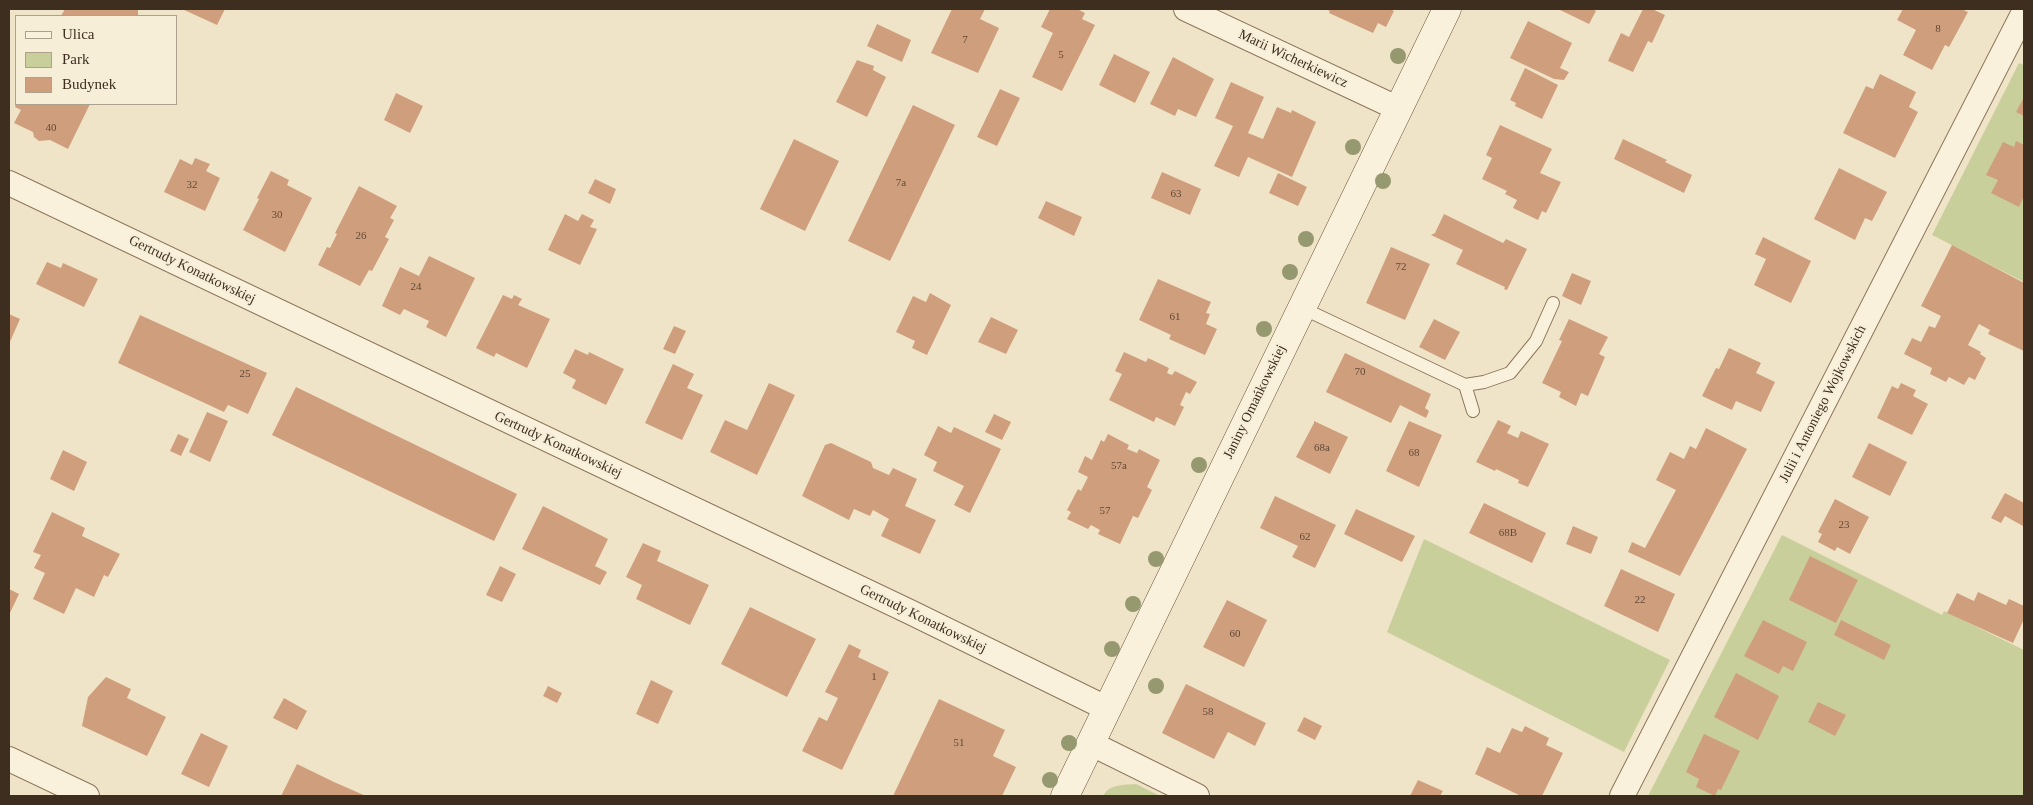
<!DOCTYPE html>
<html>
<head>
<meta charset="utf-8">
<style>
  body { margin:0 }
  #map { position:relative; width:2033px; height:805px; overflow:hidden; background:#f0e4c8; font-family:Georgia,serif }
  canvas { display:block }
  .frame { position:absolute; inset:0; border:10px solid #3d2e20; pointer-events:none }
  .legend { position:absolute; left:15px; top:15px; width:162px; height:90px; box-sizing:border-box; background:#f7eed8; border:1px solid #ada18e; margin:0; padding:6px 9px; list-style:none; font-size:15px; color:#3d2e20 }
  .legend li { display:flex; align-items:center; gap:10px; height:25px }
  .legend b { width:25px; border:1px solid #ada18e }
</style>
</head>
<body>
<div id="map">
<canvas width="2033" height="805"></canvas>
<div class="frame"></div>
<ul class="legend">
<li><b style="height:6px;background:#faf1dc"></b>Ulica</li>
<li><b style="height:14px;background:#c9cf9b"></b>Park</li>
<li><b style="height:14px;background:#cf9f7d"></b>Budynek</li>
</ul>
</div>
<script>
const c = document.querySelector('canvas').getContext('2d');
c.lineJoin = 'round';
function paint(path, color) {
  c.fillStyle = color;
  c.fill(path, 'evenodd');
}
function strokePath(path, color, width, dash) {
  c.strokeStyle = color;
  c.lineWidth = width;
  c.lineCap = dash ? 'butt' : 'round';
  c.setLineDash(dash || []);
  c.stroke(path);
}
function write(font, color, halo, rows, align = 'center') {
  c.font = font + ' Georgia,serif';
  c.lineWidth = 4.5;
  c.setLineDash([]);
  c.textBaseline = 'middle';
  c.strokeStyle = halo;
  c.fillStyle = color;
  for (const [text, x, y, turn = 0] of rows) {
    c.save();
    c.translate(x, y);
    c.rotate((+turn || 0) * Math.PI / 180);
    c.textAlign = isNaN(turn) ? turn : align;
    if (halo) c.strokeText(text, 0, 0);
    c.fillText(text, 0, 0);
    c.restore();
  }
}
const green = new Path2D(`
  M2019,63l5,2v217l-92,-47z
  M1782,535l160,80 2,-4 80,39v146h-376z
  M1424,539l246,121 -46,92 -237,-120z
  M1136,784l24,12h-57c6,-12 21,-11 33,-12z`);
const building = new Path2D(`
  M65,9h73v7h-77z
  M182,9h43l-8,16z
  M952,9h33l-5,10 19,9 -21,45 -47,-20z
  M1050,9h27l8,4 -3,6 13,6 -33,66 -30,-14 21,-44 -12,-6z
  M1325,9h64l5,2 -8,16 -8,-4 -5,10 -44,-20 1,-2z
  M1558,9h34l4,2 -7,13z
  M1643,9h9l13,6 -13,28 -4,-2 -15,31 -25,-11 13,-28 8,4z
  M1903,9h58l7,3 -19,35 -4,-2 -13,25 -29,-15 13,-25 -19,-10z
  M1528,21l44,22 -12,25 9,4 -5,8 -10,-1 -44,-21z
  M877,24l34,16 -9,22 -35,-16z
  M1114,54l36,18 -15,31 -36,-18z
  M1173,57l41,22 -18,38 -18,-8 -3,7 -25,-12z
  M857,60l17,6 -1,4 13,7 -19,40 -31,-15z
  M1525,68l33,17 -16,34 -27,-13 1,-3 -6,-3z
  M1880,74l36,18 -7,15 9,5 -23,46 -52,-25 23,-47 7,3z
  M1231,82l33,15 -16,36 15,6 14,-32 14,6 1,-3 24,12 -24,55 -44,-20 -9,20 -25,-11 19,-40 -18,-8z
  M1000,89l20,9 -23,48 -20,-9z
  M396,93l27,13 -13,27 -26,-13z
  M2024,97v19l-8,-4z
  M16,104h74l-22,45 -18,-9 -11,1 -5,-4 -1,-5 -19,-9 7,-13 -6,-3z
  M913,105l42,20 -65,136 -42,-20z
  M1500,125l52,24 -12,24 21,9 -15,31 -4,-2 -4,9 -25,-12 4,-8 -12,-6 2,-3 -25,-12 10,-21 -6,-3z
  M794,139l45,22 -34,70 -45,-22z
  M1623,139l44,21 -2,2 27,13 -8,18 -70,-34z
  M2016,141l8,4v51l-5,11 -28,-14 7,-13 -12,-5 17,-33 11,5z
  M195,158l15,6 -4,7 14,7 -15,33 -41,-19 16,-33 12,6z
  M1839,168l48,24 -15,29 -7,-3 -10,22 -41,-21z
  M271,171l18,9 -2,5 25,13 -27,54 -42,-22 16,-31 -2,-1z
  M1162,172l39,17 -11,26 -39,-17z
  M1278,173l29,14 -9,19 -29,-13z
  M595,179l21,10 -6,15 -22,-11z
  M359,186l38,20 -7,12 4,2 -9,17 4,2 -17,32 -3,-1 -9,16 -42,-21 9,-18 3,1 7,-14 -2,-1z
  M1046,201l36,16 -8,19 -36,-18z
  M565,214l13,7 4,-7 12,6 -4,7 7,2 -17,36 -32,-15z
  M1444,214l59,29 3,-4 21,10 -20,41 -3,-1 1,-2 -49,-23 7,-14 -32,-15 4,-2z
  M1763,237l48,24 -20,42 -37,-18 12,-26 -11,-5z
  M1952,245l72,38v68l-36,-17 2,-4 -11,-6 -11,21 13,7 -1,2 6,4 -11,22 -6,-3 -5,8 -15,-8 -3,5 -16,-8 2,-6 -28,-14 8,-16 9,4 8,-16 6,2 6,-12 -20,-10z
  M1391,247l39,17 -25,56 -39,-17z
  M429,256l46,22 -29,59 -20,-10 3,-6 -25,-12 -4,6 -18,-9 18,-39 19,9z
  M47,262l14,6 2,-5 35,16 -14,28 -48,-23z
  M1572,273l19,8 -10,24 -19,-9z
  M1158,279l53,23 -5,11 4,1 -4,10 11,5 -12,26 -36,-16 2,-4 -32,-15z
  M930,293l21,12 -24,50 -15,-7 3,-7 -19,-9 17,-36 13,6z
  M503,295l9,4 2,-4 8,4 -4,6 32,14 -23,49 -31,-15 -2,4 -18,-9z
  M9,314l11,5 -11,25z
  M140,315l127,58 -19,41 -20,-9 -4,7 -106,-49z
  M991,317l27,13 -12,24 -28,-12z
  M1434,319l26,13 -15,28 -26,-13z
  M1569,319l39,18 -9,17 6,3 -17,39 -7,-3 -5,13 -17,-9 2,-5 -19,-9 20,-42 -3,-1z
  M674,326l12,5 -11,23 -12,-5z
  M1729,348l32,15 -5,10 19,9 -14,30 -25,-11 -4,9 -30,-14 14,-28 3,1z
  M575,349l13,6 1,-3 35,17 -18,36 -34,-17 4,-8 -13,-7z
  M1124,352l22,10 2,-4 21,10 -2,5 5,2 3,-4 22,11 -7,12 -4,-2 -6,13 4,2 -9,19 -19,-9 -2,5 -45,-22 13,-26 -7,-3z
  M1345,353l86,41 -6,14 4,3 -3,7 -26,-13 -9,18 -65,-31z
  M673,364l21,10 -7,14 16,7 -21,45 -37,-17z
  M769,383l26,12 -38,80 -47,-23 15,-32 22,10z
  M1901,383l15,7 -3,6 15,8 -16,31 -35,-17 15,-32 6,3z
  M296,387l221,107 -23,47 -222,-106z
  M207,412l21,9 -18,41 -21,-10z
  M994,414l17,8 -9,18 -17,-8z
  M1498,420l13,6 -4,7 11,5 3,-7 28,13 -21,43 -10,-4 1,-3 -23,-11 -1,2 -19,-9z
  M1314,421l34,16 -18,37 -34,-17 18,-34z
  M1409,421l33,14 -23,52 -33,-16z
  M938,426l13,7 3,-6 47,22 -31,64 -16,-8 10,-19 -31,-15 4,-9 -13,-7z
  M1706,428l41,21 -67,127 -52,-24 4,-10 13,6 31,-58 -20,-10 14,-28 14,7 6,-13 6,3z
  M178,434l11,5 -8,17 -11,-5z
  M1108,434l21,11 -2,4 10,4 2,-4 21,11 -13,27 5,3 -14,28 -5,-2 -13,28 -22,-10 2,-4 -9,-5 -3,4 -21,-10 4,-7 -4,-2 11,-21 3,2 7,-14 -10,-5 7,-16 7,4 9,-20 3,2z
  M831,443l40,19 2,6 16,7 4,-7 24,11 -12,27 31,14 -16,34 -39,-18 8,-17 -16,-9 -3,6 -16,-7 -5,11 -47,-24 23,-51z
  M1869,443l38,19 -17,34 -38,-19z
  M63,450l24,12 -13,29 -24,-12z
  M2005,493l19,10 -1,23 -18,-10 -4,7 -10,-5z
  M1275,496l61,29 -21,43 -23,-11 6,-11 -38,-18z
  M1835,499l34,18 -19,37 -13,-7 -2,4 -17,-9 4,-8 -4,-2z
  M1484,503l62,30 -14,30 -63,-30z
  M543,506l65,33 -13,27 12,6 -7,13 -78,-36z
  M1356,509l59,27 -13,26 -58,-28z
  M52,512l33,16 -3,8 38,18 -12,23 -4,-2 -10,22 -18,-9 -12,26 -31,-15 12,-26 -11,-5 7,-13 -8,-3z
  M1573,526l25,11 -7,17 -25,-10z
  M643,543l18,8 -4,10 52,24 -19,40 -54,-26 6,-14 -16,-8z
  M1810,556l48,24 -22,43 -47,-23z
  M500,566l16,8 -14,28 -16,-7z
  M1621,569l54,25 -17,38 -54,-26z
  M9,589l10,5 -10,21z
  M1978,592l28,13 3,-6 15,7v13l-11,24 -66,-30 10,-20 17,8z
  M1227,600l40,20 -23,47 -41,-20z
  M750,607l66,32 -29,58 -66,-33z
  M1763,620l44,22 -14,29 -10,-5 -4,8 -35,-18z
  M1841,620l50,25 -7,15 -50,-25z
  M849,644l12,6 -3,7 31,15 -47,98 -40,-19 17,-34 8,4 11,-23 -13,-6z
  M1736,673l43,23 -21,44 -44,-23z
  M106,677l25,12 -4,9 39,19 -19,39 -65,-30 6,-29z
  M651,680l22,11 -15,33 -22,-10z
  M1186,684l80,39 -11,23 -27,-14 -14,27 -52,-26z
  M548,686l14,7 -5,10 -14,-7z
  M284,698l23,13 -10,19 -24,-12z
  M939,699l66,31 -12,26 23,11 -14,29h-109z
  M1818,702l28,13 -11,21 -27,-14z
  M1304,717l18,9 -7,14 -18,-9z
  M1525,726l24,12 -3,7 17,8 -21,43h-21l-46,-22 12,-27 13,6 12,-25 10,4z
  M201,733l27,13 -19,41 -28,-13z
  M1704,734l36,17 -19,39 -3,-1 -3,7 -19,-9 3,-8 -13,-7z
  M297,764l37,18 32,14h-85z
  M1418,780l25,11 -3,5h-30z`);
const lane = new Path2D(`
  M1302,308l163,77 19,-3 26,-9 26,-32 17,-38
  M1465,385l8,26`);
const street = new Path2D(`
  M1186,9l213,100
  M9,183l901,429 196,96
  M1090,743l107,53
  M9,759l78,37
  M1622,796l402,-784`);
const secondary = new Path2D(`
  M1065,796l382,-787`);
const trees = [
  [1398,56],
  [1353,147],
  [1383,181],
  [1306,239],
  [1290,272],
  [1264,329],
  [1199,465],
  [1156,559],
  [1133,604],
  [1112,649],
  [1156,686],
  [1069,743],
  [1050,780]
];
const numberNames = [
  ["8",1938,29],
  ["7",965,40],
  ["5",1061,55],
  ["40",51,128],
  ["7a",901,183],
  ["32",192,185],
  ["63",1176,194],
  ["30",277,215],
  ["26",361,236],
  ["72",1401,267],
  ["24",416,287],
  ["61",1175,317],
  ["70",1360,372],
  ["25",245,374],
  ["68a",1322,448],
  ["68",1414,453],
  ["57a",1119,466],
  ["57",1105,511],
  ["23",1844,525],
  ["68B",1508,533],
  ["62",1305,537],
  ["22",1640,600],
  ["60",1235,634],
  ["1",874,677],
  ["58",1208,712],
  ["51",959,743]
];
const streetNames = [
  ["Marii Wicherkiewicz",1293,59,25],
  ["Gertrudy Konatkowskiej",192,270,26],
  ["Janiny Omańkowskiej",1255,402,-64],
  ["Julii i Antoniego Wojkowskich",1823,404,-63],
  ["Gertrudy Konatkowskiej",558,445,25],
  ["Gertrudy Konatkowskiej",923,619,26]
];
paint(green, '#c9cf9b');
paint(building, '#cf9f7d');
strokePath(lane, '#8d765c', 14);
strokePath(street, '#8d765c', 26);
strokePath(secondary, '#6f573f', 29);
strokePath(lane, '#faf1dc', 12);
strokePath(street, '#faf1dc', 24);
strokePath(secondary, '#faf1dc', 28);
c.fillStyle = '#96986f';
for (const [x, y] of trees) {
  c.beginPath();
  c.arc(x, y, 8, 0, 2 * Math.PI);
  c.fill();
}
write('11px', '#624a37', null, numberNames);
write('14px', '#3d2e20', '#f7eed8', streetNames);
</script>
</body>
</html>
